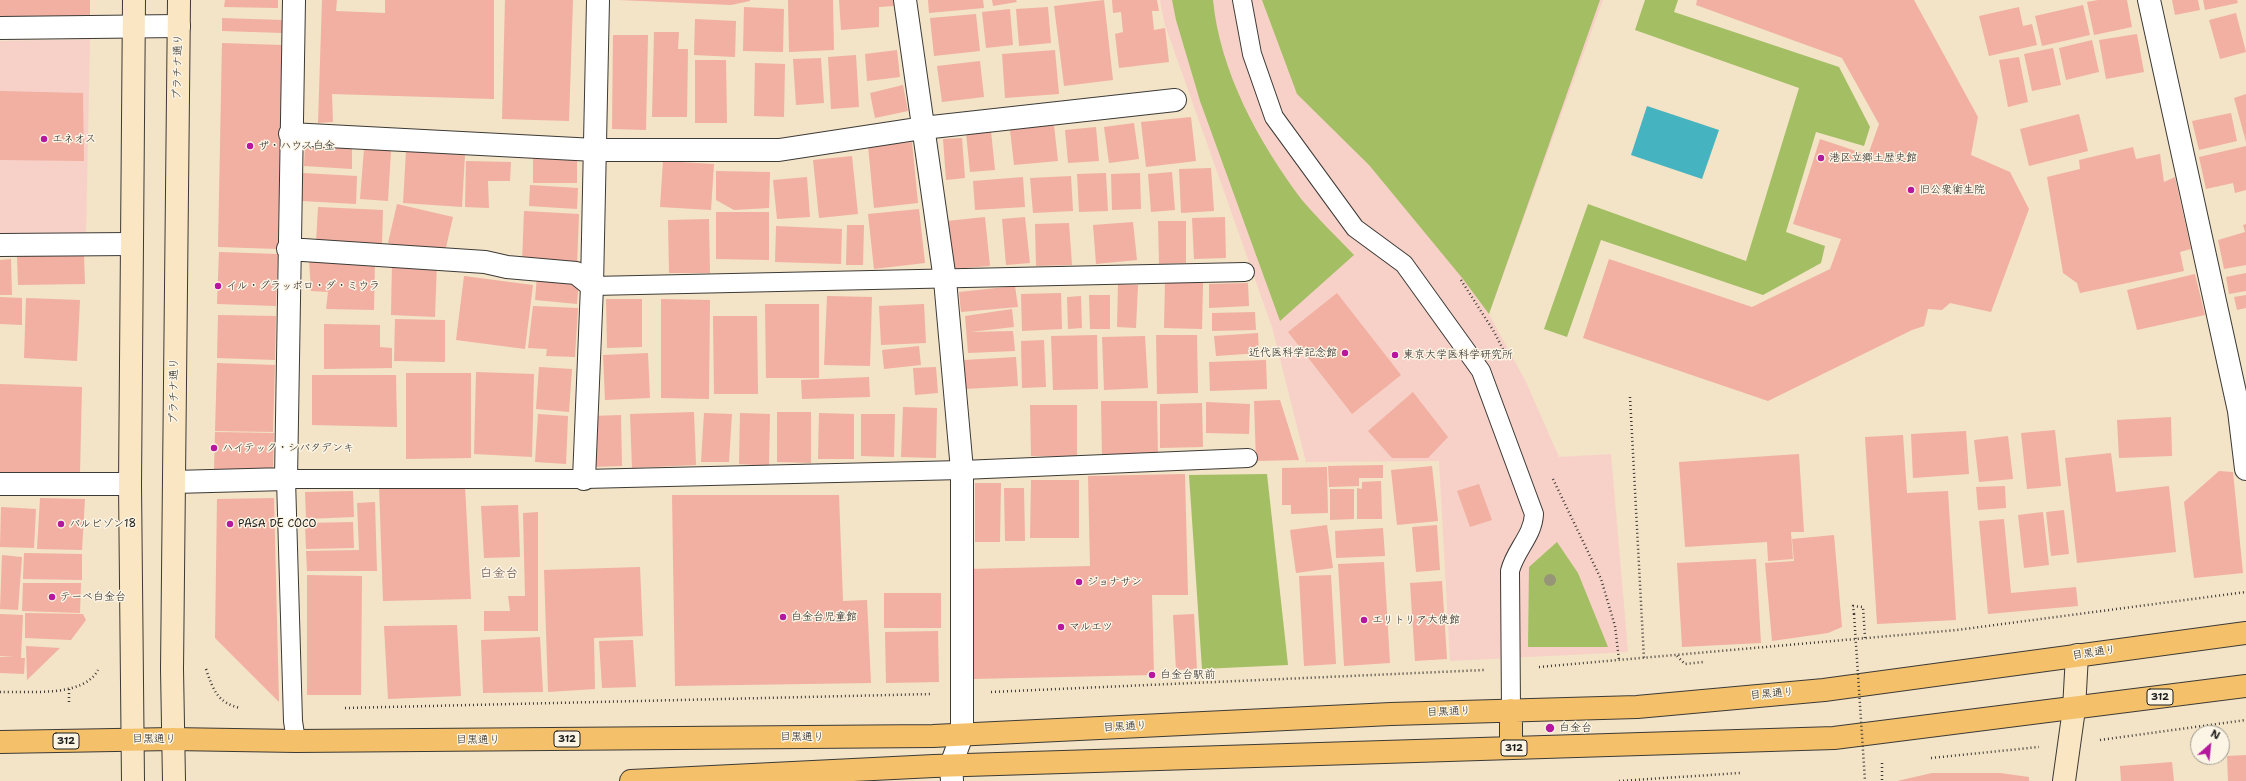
<!DOCTYPE html>
<html>
<head>
<meta charset="utf-8">
<style>
  body { margin:0 }
  #map { position:relative; width:2246px; height:781px; overflow:hidden; background:#f3e3c7; font-family:"Shantell Sans",sans-serif }
  canvas { display:block }
  .north { position:absolute; left:2190px; top:725px; width:40px; height:40px; box-sizing:border-box; background:#fcf5e5; border:1px solid #a29e95; border-radius:50%; rotate:27deg; font-size:11px; font-weight:700; line-height:16px; text-align:center; color:#1c1c1c }
  .north::after { content:''; display:block; margin:auto; width:14px; height:18px; background:#b5179e; clip-path:polygon(50% 0,100% 100%,50% 72%,0 100%) }
</style>
</head>
<body>
<div id="map">
<canvas width="2246" height="781"></canvas>
<div class="north">N</div>
</div>
<script>
const c = document.querySelector('canvas').getContext('2d');
c.lineJoin = 'round';
function paint(path, color) {
  c.fillStyle = color;
  c.fill(path, 'evenodd');
}
function strokePath(path, color, width, dash) {
  c.strokeStyle = color;
  c.lineWidth = width;
  c.lineCap = dash ? 'butt' : 'round';
  c.setLineDash(dash || []);
  c.stroke(path);
}
function write(font, color, halo, rows, align = 'center') {
  c.font = font + ' "Shantell Sans","Klee One",sans-serif';
  c.lineWidth = 3;
  c.setLineDash([]);
  c.textBaseline = 'middle';
  c.strokeStyle = halo;
  c.fillStyle = color;
  for (const [text, x, y, turn = 0] of rows) {
    c.save();
    c.translate(x, y);
    c.rotate((+turn || 0) * Math.PI / 180);
    c.textAlign = isNaN(turn) ? turn : align;
    if (halo) c.strokeText(text, 0, 0);
    c.fillText(text, 0, 0);
    c.restore();
  }
}
const built = new Path2D(`
  M1160,0h443l-114,314 37,68 33,75 52,-3 17,198 -178,9 -11,-200 -133,1 -34,-135 -108,-305z
  M90,39l-4,198 -86,1v-197z`);
const green = new Path2D(`
  M1172,0h41c7,72 46,143 89,200 16,19 35,37 52,55l-74,66 -80,-220 -24,-81z
  M1262,0h338l-111,314 -26,-35 -94,-114 -72,-71z
  M1645,0h33l-4,12 165,55 31,60 -6,19 -48,-14 -30,100 39,14 -4,17 -58,32 -162,-55 -34,97 -23,-8 44,-125 158,57 53,-173 -164,-58z
  M1267,474l21,191 -86,4 -13,-194z
  M1557,542l21,31 30,74h-80l1,-80z`);
const water = new Path2D(`
  M1647,106l72,24 -17,49 -71,-24z`);
const building = new Path2D(`
  M0,0h90v18h-90z
  M225,0h53v8l-54,-1z
  M322,0h15l-1,11 49,2v-13h109v99l-162,-5 1,28 -15,1z
  M505,0h68l-4,121 -67,-2z
  M619,0h131v1l-19,4z
  M788,0h45l1,50 -45,2z
  M839,0h54l1,6 -15,1v20l-38,3z
  M928,0h55l1,8 -55,5z
  M992,0h24l1,2 -24,4z
  M1104,0l9,80 -49,6 -10,-80z
  M1112,0h45l2,11h-7l2,19 11,-2 4,34 -50,6 -4,-34 8,-2 -2,-20 -8,1z
  M1697,0h217l64,117 -7,38 39,17 19,37 -38,103 -41,-9 -8,7 -14,-1 -4,17 -12,4 -144,71 -185,-63 26,-79 143,48 78,-38 11,-30 -48,-15 27,-85 48,16 11,-31 -37,-66 -146,-53z
  M2098,0h29l5,27 -38,8 -7,-33z
  M2172,0h26l2,10 -25,5z
  M2203,0h34l1,3 -33,7z
  M2083,5l7,30 -48,11 -7,-30z
  M744,7l40,2 -1,43 -40,-1z
  M1048,7l3,36 -32,3 -3,-37z
  M2019,7l4,19 9,-2 5,21 -48,11 -10,-40z
  M1010,9l3,36 -27,3 -4,-36z
  M2236,13l10,39 -26,7 -11,-39z
  M976,14l4,37 -46,5 -4,-38z
  M222,18l61,2v13l-61,-2z
  M695,19l41,2 -1,36 -41,-2z
  M654,32h25l-1,17h10l-1,68h-35z
  M2137,34l7,38 -38,7 -7,-39z
  M613,35h35l-2,95 -34,-1z
  M2092,40l7,32 -33,8 -7,-32z
  M222,43l60,2 -4,204 -60,-2z
  M2053,48l8,37 -29,6 -8,-37z
  M897,50l3,27 -33,4 -2,-27z
  M1055,50l4,44 -54,4 -3,-44z
  M856,55l3,52 -28,2 -3,-52z
  M2019,57l9,45 -20,5 -9,-47z
  M821,58l3,45 -28,2 -3,-46z
  M695,60h31l1,63h-32z
  M980,61l4,36 -42,5 -5,-36z
  M755,63l30,1 -1,53 -30,-1z
  M903,85l5,26 -33,7 -5,-25z
  M0,91l83,2 1,68 -84,-1z
  M2246,94v48l-12,-44z
  M2231,113l6,28 -38,9 -7,-29z
  M2079,114l9,37 -59,15 -9,-37z
  M1191,117l5,44 -50,6 -5,-45z
  M1134,123l5,36 -30,4 -5,-36z
  M1054,125l4,36 -44,4 -4,-35z
  M1096,127l3,34 -31,2 -3,-33z
  M991,131l4,39 -25,2 -4,-39z
  M962,138l3,40 -19,2 -3,-41z
  M912,142l6,61 -44,5 -6,-62z
  M305,146l47,2v21l-48,-3z
  M2246,146v44l-11,3 -2,-10 -27,6 -7,-32z
  M2133,147l3,12 24,-5 4,28 11,-5 16,72 -11,3 4,19 -104,22 -3,-10 -14,-10 -16,-96 33,-8 -1,-9z
  M364,149l27,2 -3,50 -28,-2z
  M406,151l59,4 -3,52 -59,-4z
  M852,156l6,58 -39,4 -6,-58z
  M533,159h44v24h-44z
  M466,161l45,1 -1,19h-22l1,27 -24,-1z
  M663,161l51,3 -3,46 -51,-3z
  M1211,168l3,43 -33,2 -2,-44z
  M716,171l54,1 -1,36 -35,2 -18,-10z
  M1172,172l3,38 -24,2 -3,-38z
  M303,173l54,3 -1,28 -54,-3z
  M1106,173l2,38 -29,1 -2,-38z
  M1140,173l1,36 -29,1 -1,-36z
  M1071,176l2,35 -40,2 -3,-35z
  M807,177l3,40 -33,2 -4,-39z
  M1023,177l2,30 -50,3 -2,-29z
  M530,185l48,3 -1,21 -48,-3z
  M397,204l56,13 -9,39 -56,-13z
  M318,207l65,3 -1,35 -66,-2z
  M919,209l6,54 -51,6 -6,-55z
  M524,211l55,3 -2,52 -55,-3z
  M716,212h53v48l-53,-1z
  M985,217l5,49 -38,3 -5,-48z
  M1025,217l5,46 -24,2 -4,-46z
  M1225,217l1,41 -32,1 -2,-41z
  M709,219l1,54h-41l-1,-53z
  M1158,221h28v42l-27,1z
  M1133,222l4,38 -41,4 -3,-39z
  M1069,223l3,42 -36,1 -1,-42z
  M2246,224v41l-22,4 -6,-29 27,-8 -2,-7z
  M847,225h17l-1,40h-17z
  M776,226l66,3 -1,35 -66,-2z
  M219,252l59,2 -2,52 -59,-2z
  M84,255l1,29 -67,1 -1,-29z
  M11,259l1,36h-12v-35z
  M309,260l66,1 -1,49 -48,-1 2,-17 -17,-1z
  M392,261l45,1 -2,55 -44,-2z
  M2246,273v18l-17,3 -3,-17z
  M2195,274l10,41 -68,15 -10,-40z
  M464,276l69,9 -8,64 -69,-9z
  M537,276l42,4 -2,24 -42,-4z
  M1165,282l38,1 -1,46 -38,-1z
  M1248,283l1,23 -40,2v-24z
  M1118,284l20,1 -2,43 -19,-1z
  M1015,286l3,21 -57,5 -2,-20z
  M1061,293l1,36 -40,2 -1,-37z
  M1337,293l64,82 -49,39 -64,-82z
  M1089,295h21v34h-20z
  M2246,295v13l-9,2 -3,-13z
  M827,296l45,1 -2,69 -46,-1z
  M1081,296l1,32 -14,1 -1,-32z
  M0,297l22,1v27l-22,-1z
  M26,298l54,2 -3,61 -53,-3z
  M606,299h36v48l-35,1z
  M661,299l49,1 -1,99 -48,-1z
  M765,304h54v74h-53z
  M924,304l2,39 -45,2 -2,-39z
  M533,306l45,2 -3,49 -29,-1 1,-7 -19,-1z
  M1012,309l2,18 -44,5 43,-1 2,20 -47,2 -3,-37z
  M1255,312l1,18 -44,1v-18z
  M218,315l58,1 -1,44 -58,-2z
  M713,316h44l1,78h-44z
  M395,319l50,1v42l-51,-1z
  M324,324l56,1v22l12,1v20l-68,1z
  M1258,333l1,20 -43,3 -2,-20z
  M1097,335l1,54 -45,1 -2,-54z
  M1156,335h41l1,58 -41,1z
  M1145,336l3,52 -44,2 -2,-53z
  M1044,340l2,47 -24,1 -1,-47z
  M919,346l2,19 -37,4 -2,-19z
  M648,353l2,45 -45,2 -2,-45z
  M1016,357l2,29 -53,3 -1,-29z
  M1266,360l1,29 -57,2 -1,-29z
  M217,363l58,2 -2,67 -58,-1z
  M539,367l33,2 -3,43 -33,-3z
  M936,367l2,26 -23,2 -2,-27z
  M476,372l58,2 -2,83 -58,-3z
  M406,373h65v85l-65,1z
  M312,375h84l1,52 -85,-2z
  M869,377l1,20 -68,2 -1,-19z
  M0,384l82,3 -2,86h-80z
  M1413,392l35,45 -20,21h-36l-24,-27z
  M1280,400l19,60 -43,1 -2,-60z
  M1101,401h56l1,57h-56z
  M1206,402l44,2 -1,30 -43,-1z
  M1202,403l1,44 -43,1v-44z
  M1030,405h47v52l-46,-1z
  M903,407l34,1 -1,50 -35,-1z
  M694,412l2,53 -64,3 -2,-54z
  M777,412h34v51l-34,-1z
  M704,413l28,1 -3,48h-28z
  M740,413l30,1 -1,52 -30,-2z
  M819,413l35,1v45h-36z
  M538,414l30,2 -2,48 -31,-2z
  M861,414h34l-1,43 -33,-1z
  M621,415l1,51 -30,1 -1,-51z
  M2171,417l1,39 -53,2 -2,-38z
  M2055,430l6,56 -34,3 -6,-56z
  M1966,431l3,43 -56,4 -2,-44z
  M215,432l59,1 -1,39 -59,-2z
  M1903,435l4,58 41,-2 8,129 -79,4 -12,-187z
  M2008,436l5,43 -34,3 -5,-42z
  M2111,453l5,39 53,-6 7,66 -99,11 -12,-105z
  M1799,454l5,78h-13l2,27 -25,2 -1,-19 -82,5 -6,-85z
  M1383,465v13h-24v8l-30,1 -1,-21z
  M1432,466l6,55 -41,4 -6,-55z
  M1327,467l1,46 -37,1v-9h-9v-37z
  M2219,471l14,1 10,101 -49,5 -10,-76z
  M1185,474l3,121h-36l2,80 -182,4 -3,-110 121,-3 -2,-90z
  M1031,480h48v58h-49z
  M1381,481l1,38h-25v-31l5,1v-7z
  M975,483h26l-1,59h-25z
  M1479,484l13,36 -22,7 -13,-36z
  M379,486h86l6,113 -88,2z
  M2005,486l1,22 -28,2 -2,-23z
  M1004,488h20l1,53h-20z
  M1330,489h24v30l-24,1z
  M353,491l1,26 -48,2 -1,-27z
  M672,495h167l4,106 24,-1 4,83 -196,3z
  M40,498l45,1 -3,51 -45,-1z
  M274,498l5,204 -64,-64 2,-139z
  M375,502l2,69h-70l-1,-20 53,-1 -2,-47z
  M518,505l2,52 -36,1 -3,-52z
  M1,507l35,2 -2,39 -34,-1z
  M2064,510l5,44 -18,2 -5,-44z
  M538,512v119h-54v-20h26l-2,-15h17l-2,-83z
  M2043,512l6,53 -25,3 -6,-53z
  M2004,519l7,74 65,-6 2,19 -90,8 -9,-93z
  M353,522l1,26 -48,1 -1,-26z
  M1327,525l6,43 -37,5 -6,-43z
  M1437,525l3,45 -24,2 -4,-45z
  M1383,528l2,28 -49,2 -1,-27z
  M1834,535l8,92 -14,6 -56,8 -7,-78 29,-2 -2,-22z
  M24,553l58,1v26l-59,-1z
  M2,555l20,2 -4,53 -18,-1z
  M1756,559l5,84 -79,4 -5,-84z
  M1384,562l6,101 -46,3 -6,-102z
  M640,567l3,69 -49,2 1,51 -47,3 -4,-122z
  M307,575l55,1 -1,119h-54z
  M1331,575l5,89 -32,2 -5,-90z
  M1442,581l5,78 -32,2 -5,-78z
  M23,583h58l-1,30 -58,-2z
  M884,593h57v35h-57z
  M25,613l58,1 3,6 -15,20 -46,-2z
  M0,614l23,1 -2,43h4l-1,16 -24,-1v-16h15l-15,-1z
  M1194,614l3,55 -21,1 -3,-55z
  M457,625l4,71 -73,3 -4,-73z
  M938,631l1,51 -53,1 -1,-51z
  M540,637l3,55 -60,1 -2,-53z
  M633,640l3,47 -34,1 -3,-47z
  M26,646l34,2 -33,32z
  M2246,755v26h-18l-1,-25z
  M2172,762l2,19h-53l-1,-15z
  M1932,773h68l29,4v4h-132z`);
const path = new Path2D(`
  M1461,280l32,50 11,21
  M1630,397l14,262
  M1553,479l48,100 14,47 4,34
  M1854,614l-1,-8 10,1 2,31
  M1677,656l8,8 18,-2
  M1539,667l418,-37 289,-38
  M206,669c7,21 12,34 34,39
  M69,689v13
  M0,692c28,-1 83,6 98,-22
  M991,692l493,-22
  M345,708l587,-14
  M2100,740l146,-20
  M1931,758l108,-11
  M1882,763v18
  M1619,781l121,-8`);
const lane = new Path2D(`
  M1242,0l10,54 22,63 81,111 49,36 77,107 53,143c-1,22 -19,36 -24,57l1,139
  M592,286l653,-14
  M296,741l-3,-20 -7,-242h298l378,-9 286,-12`);
const street = new Path2D(`
  M905,0l40,280 17,190v265l-11,30 1,16
  M2149,0l90,411 7,58
  M0,28l179,-2
  M290,134l305,16h184l144,-22 252,-28
  M0,245l131,-1
  M288,249l197,13 22,5 69,6 16,13
  M584,479l8,-193 6,-286
  M174,482l112,-3 8,-479
  M0,484h130`);
const secondary = new Path2D(`
  M133,781l-3,-297 4,-484
  M174,781l-2,-112 7,-669
  M2064,781l10,-72 3,-54`);
const primary = new Path2D(`
  M0,742l172,-3 124,2 637,-5 458,-22 246,-7 187,-17 422,-57
  M1511,748v-38
  M631,781l303,-15 900,-28 412,-52`);
const pathBridge = new Path2D(`
  M1854,614l11,167`);
const trees = [
  [1550,580]
];
const markers = [
  [44,139,4,"#b5179e"],
  [250,146,4,"#b5179e"],
  [1821,158,4,"#b5179e"],
  [1911,190,4,"#b5179e"],
  [218,286,4,"#b5179e"],
  [1345,353,4,"#b5179e"],
  [1395,355,4,"#b5179e"],
  [214,448,4,"#b5179e"],
  [61,524,4,"#b5179e"],
  [230,524,4,"#b5179e"],
  [1079,582,4,"#b5179e"],
  [52,597,4,"#b5179e"],
  [783,617,4,"#b5179e"],
  [1364,620,4,"#b5179e"],
  [1061,627,4,"#b5179e"],
  [1152,675,4,"#b5179e"],
  [1550,728,5,"#b5179e"]
];
const shields = [
  [2160,697,26],
  [567,739,26],
  [66,741,26],
  [1514,748,26]
];
const shieldNames = [
  ["312",2160,697],
  ["312",567,739],
  ["312",66,741],
  ["312",1514,748]
];
const streetNames = [
  ["プラチナ通り",178,67,-89],
  ["プラチナ通り",174,391,-90],
  ["目黒通り",2094,653,-8],
  ["目黒通り",1772,694,-5],
  ["目黒通り",1449,712,-2],
  ["目黒通り",1125,727,-3],
  ["目黒通り",802,737],
  ["目黒通り",154,739],
  ["目黒通り",478,740]
];
const poiNames = [
  ["エネオス",52,139],
  ["ザ・ハウス白金",258,146],
  ["港区立郷土歴史館",1829,158],
  ["旧公衆衛生院",1919,190],
  ["イル・グラッポロ・ダ・ミウラ",226,286],
  ["近代医科学記念館",1337,353,"right"],
  ["東京大学医科学研究所",1403,355],
  ["ハイテック・シバタデンキ",222,448],
  ["バルビゾン18",69,524],
  ["PASA DE COCO",238,524],
  ["ジョナサン",1087,582],
  ["テーベ白金台",60,597],
  ["白金台児童館",791,617],
  ["エリトリア大使館",1372,620],
  ["マルエツ",1069,627],
  ["白金台駅前",1160,675],
  ["白金台",1559,728]
];
const quarterNames = [
  ["白金台",499,574]
];
paint(built, '#f7d1c8');
paint(green, '#a4be64');
paint(water, '#46b4c0');
paint(building, '#f1b0a1');
strokePath(lane, '#3c3a36', 20);
strokePath(street, '#3c3a36', 24);
strokePath(secondary, '#3c3a36', 24);
strokePath(primary, '#3c3a36', 24);
strokePath(path, '#3c3a36', 2.5, [1, 3]);
strokePath(lane, '#fff', 18);
strokePath(street, '#fff', 22);
strokePath(secondary, '#fbe6c3', 22);
strokePath(primary, '#f4c16a', 22);
strokePath(pathBridge, '#3c3a36', 2.5, [1, 3]);
c.fillStyle = '#979577';
for (const [x, y] of trees) {
  c.beginPath();
  c.arc(x, y, 6, 0, 2 * Math.PI);
  c.fill();
}
for (const [x, y, r, color] of markers) {
  const dot = new Path2D();
  dot.arc(x, y, r, 0, 2 * Math.PI);
  c.fillStyle = color;
  c.fill(dot);
  strokePath(dot, '#fcf5e5', 1.5);
}
for (const [x, y, w] of shields) {
  const box = new Path2D();
  box.roundRect(x - w / 2, y - 8, w, 16, 3);
  c.fillStyle = '#fcf5e5';
  c.fill(box);
  strokePath(box, '#1c1c1c', 1);
}
write('bold 10px', '#1c1c1c', null, shieldNames);
write('11px', '#1c1c1c', '#fcf5e5', streetNames);
write('11px', '#1c1c1c', '#fcf5e5', poiNames, 'left');
write('13px', '#67504b', '#fcf5e5', quarterNames);
</script>
</body>
</html>
